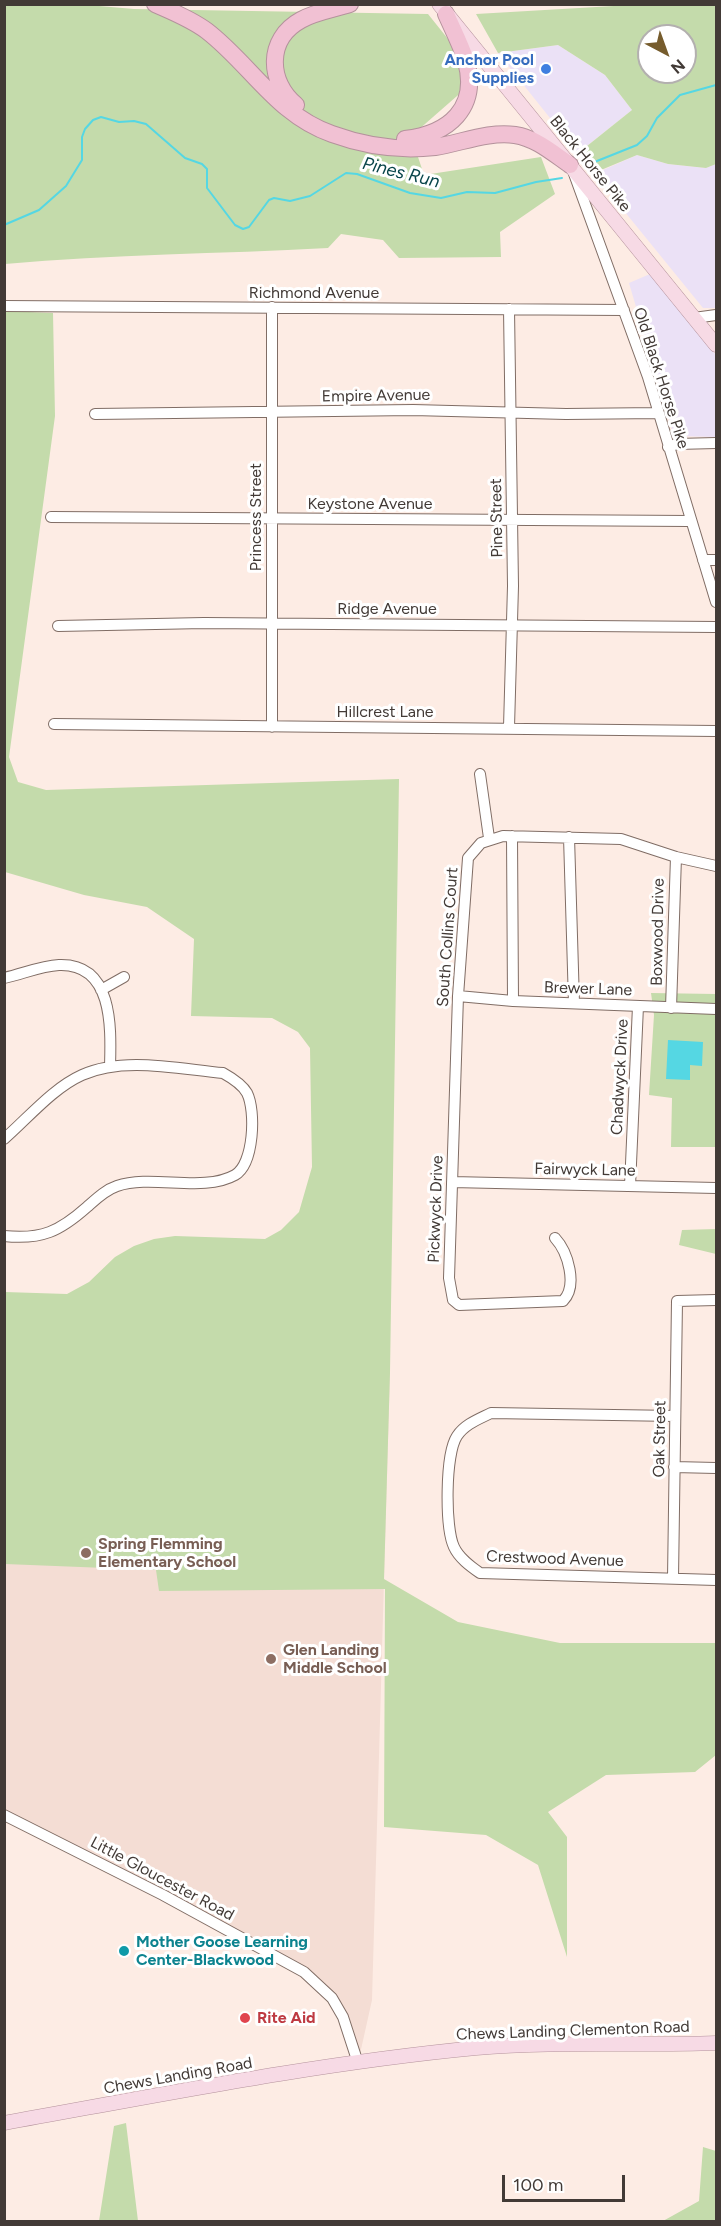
<!DOCTYPE html>
<html>
<head>
<meta charset="utf-8">
<style>
  body { margin:0 }
  #map { position:relative; width:721px; height:2226px; overflow:hidden; background:#fdece4; font-family:Figtree,sans-serif }
  canvas { display:block }
  .frame { position:absolute; inset:0; border:6px solid #423a36; pointer-events:none }
  .north { position:absolute; left:637px; top:24px; width:60px; height:60px; box-sizing:border-box; background:#fff; border:2px solid #b3b0af; border-radius:50%; rotate:139deg; font-size:16px; font-weight:700; line-height:24px; text-align:center; color:#423a36 }
  .north::after { content:''; display:block; margin:auto; width:21px; height:27px; background:#765c2d; clip-path:polygon(50% 0,100% 100%,50% 72%,0 100%) }
  .scale { position:absolute; left:502px; top:2175px; width:123px; height:27px; box-sizing:border-box; border:3px solid #423a36; border-top:0; padding-left:8px; font-size:18px; line-height:21px; white-space:nowrap; color:#423a36; -webkit-text-stroke:4px #fff; paint-order:stroke }
</style>
</head>
<body>
<div id="map">
<canvas width="721" height="2226"></canvas>
<div class="frame"></div>
<div class="north">N</div>
<div class="scale">100 m</div>
</div>
<script>
const c = document.querySelector('canvas').getContext('2d');
c.lineJoin = 'round';
function paint(path, color) {
  c.fillStyle = color;
  c.fill(path, 'evenodd');
}
function strokePath(path, color, width, dash) {
  c.strokeStyle = color;
  c.lineWidth = width;
  c.lineCap = dash ? 'butt' : 'round';
  c.setLineDash(dash || []);
  c.stroke(path);
}
function write(font, color, halo, rows, align = 'center') {
  c.font = font + ' Figtree,sans-serif';
  c.lineWidth = 6;
  c.setLineDash([]);
  c.textBaseline = 'middle';
  c.strokeStyle = halo;
  c.fillStyle = color;
  for (const [text, x, y, turn = 0] of rows) {
    c.save();
    c.translate(x, y);
    c.rotate((+turn || 0) * Math.PI / 180);
    c.textAlign = isNaN(turn) ? turn : align;
    if (halo) c.strokeText(text, 0, 0);
    c.fillText(text, 0, 0);
    c.restore();
  }
}
const commercial = new Path2D(`
  M558,45l47,30 27,35 -54,43 -80,-100z
  M637,155l31,9 38,4 10,-4v144h-13l-109,-134z
  M650,274l66,81v82l-42,-1 -45,-153z`);
const education = new Path2D(`
  M390,1372l-18,628 -14,63 -15,-46 -27,-36 -311,-166 -1,-437z`);
const green = new Path2D(`
  M76,4l58,5 294,5 48,60 -11,15 -48,42v23l7,21 117,-18 14,37 -55,38 1,25 -102,1 -16,-18 -42,-6 -13,14c-108,6 -216,6 -323,16v-259z
  M648,4l68,1v159l-10,4 -38,-4 -31,-9 -36,15 -19,-20 50,-40 -27,-35 -47,-30 -60,8 -22,-39zM649,36h36v36h-36z
  M5,311l48,2 2,103 -46,341 9,25 28,8 353,-11 -9,593 -6,207 74,43 102,21h156v112l-21,17 -89,3 -58,37 19,25v120l-29,-92 -52,-30 -102,-8 1,-238 -226,2 -3,-21 -151,-6v-272l62,2 22,-12 26,-25 19,-11 20,-7 21,-3 90,3 16,-9 18,-18 13,-45 -2,-119 -12,-16 -26,-14 -81,-2 3,-77 -47,-32 -63,-12 -79,-23z
  M651,993l65,1v153h-45l1,-49 -23,-3 5,-80z
  M716,1229v25l-37,-9 3,-15z
  M126,2123l12,98h-39l15,-95z
  M703,2147l13,4v70h-53l36,-20z`);
const water = new Path2D(`
  M668,1040l35,2 -1,24 -12,-1v15l-24,-1z`);
const stream = new Path2D(`
  M587,165l50,-20 10,-9 10,-18 23,-23 36,-10
  M4,225l35,-15 27,-24 16,-26v-23l3,-8 8,-9 8,-3 18,5 15,-1 12,3 39,34 17,6 5,5v19l28,37 8,4 6,-2 20,-27 5,-2 16,3 20,-5 36,-23 11,1 53,19 31,5 26,-6 28,1 41,-11 26,-4`);
const minor = new Path2D(`
  M573,171l75,206 68,225
  M4,306l620,4
  M272,307v420
  M694,318l22,-3
  M95,414l318,-4 153,4 92,-1
  M668,447l9,-3 39,-1
  M51,517l639,4
  M703,560h13
  M58,626l146,-3 512,4
  M54,724l662,7
  M509,727l4,-141 -4,-277
  M480,774l9,64
  M512,836l1,165
  M569,837l5,166
  M4,978c19,-4 36,-12 55,-13 55,-2 52,64 51,102
  M101,990l23,-13
  M458,996l55,5 203,8
  M671,1008l5,-151
  M4,1139c24,-21 49,-51 78,-64 41,-19 97,-6 141,-2 9,5 19,11 24,20 9,18 7,71 -12,82 -32,18 -83,-1 -118,11 -12,4 -21,13 -30,21 -27,24 -45,33 -83,29
  M452,1182l264,6
  M630,1186l8,-180
  M555,1238c13,14 23,48 8,63l-104,4 -6,-5 -4,-22 9,-282 10,-138 13,-15 22,-7 118,3 55,18 40,9
  M675,1416l-184,-3c-12,6 -26,11 -34,23 -12,18 -12,92 -3,111 5,11 16,19 26,26l236,7
  M674,1467l42,1
  M673,1578l4,-277 39,-1
  M4,1815l159,80 141,77 28,26 11,19 15,46`);
const major = new Path2D(`
  M439,4l277,341
  M4,2123c156,-28 314,-60 472,-75 79,-7 161,-2 240,-5`);
const highway = new Path2D(`
  M155,4c18,8 36,15 52,27 44,34 70,84 125,103 33,12 68,17 103,13 26,-4 54,-16 80,-12 21,3 39,19 55,30
  M296,105c-28,-23 -30,-66 5,-85 14,-8 34,-11 49,-16
  M405,139c44,-5 74,-31 61,-78 -5,-16 -13,-31 -20,-47`);
const markers = [
  [546,69,6,"#3f7fe0"],
  [86,1553,6,"#8d6e63"],
  [271,1659,6,"#8d6e63"],
  [124,1951,6,"#0f9aa8"],
  [245,2018,6,"#e0444e"]
];
const shopNames = [
  ["Anchor Pool",534,60],
  ["Supplies",534,78]
];
const streetNames = [
  ["Black Horse Pike",590,164,51],
  ["Richmond Avenue",314,293],
  ["Old Black Horse Pike",661,378,72],
  ["Empire Avenue",376,396,-1],
  ["Keystone Avenue",370,504],
  ["Princess Street",256,517,-90],
  ["Pine Street",497,518,-91],
  ["Ridge Avenue",387,609],
  ["Hillcrest Lane",385,712],
  ["Boxwood Drive",658,932,-89],
  ["South Collins Court",448,937,-86],
  ["Brewer Lane",588,989,2],
  ["Chadwyck Drive",620,1077,-87],
  ["Fairwyck Lane",585,1170,1],
  ["Pickwyck Drive",436,1209,-88],
  ["Oak Street",660,1439,-89],
  ["Crestwood Avenue",555,1559,2],
  ["Little Gloucester Road",162,1879,28],
  ["Chews Landing Clementon Road",573,2031,-2],
  ["Chews Landing Road",178,2076,-10]
];
const educationNames = [
  ["Spring Flemming",98,1544],
  ["Elementary School",98,1562],
  ["Glen Landing",283,1650],
  ["Middle School",283,1668]
];
const cultureNames = [
  ["Mother Goose Learning",136,1942],
  ["Center-Blackwood",136,1960]
];
const healthNames = [
  ["Rite Aid",257,2018]
];
const waterNames = [
  ["Pines Run",401,173,14]
];
paint(commercial, '#ebe1f6');
paint(education, '#f4ddd4');
paint(green, '#c4dbab');
paint(water, '#55d7e3');
strokePath(stream, '#55d7e3', 2);
strokePath(minor, '#806d65', 12);
strokePath(major, '#b4929c', 15);
strokePath(highway, '#b4929c', 18);
strokePath(minor, '#fff', 10);
strokePath(major, '#f7dae5', 14);
strokePath(highway, '#f1c1d3', 16);
for (const [x, y, r, color] of markers) {
  const dot = new Path2D();
  dot.arc(x, y, r, 0, 2 * Math.PI);
  c.fillStyle = color;
  c.fill(dot);
  strokePath(dot, '#fff', 2);
}
write('bold 16px', '#366cbe', '#fff', shopNames, 'right');
write('16px', '#423a36', '#fff', streetNames);
write('bold 16px', '#785e54', '#fff', educationNames, 'left');
write('bold 16px', '#0d838f', '#fff', cultureNames, 'left');
write('bold 16px', '#be3a42', '#fff', healthNames, 'left');
write('italic 18px', '#08454a', '#fff', waterNames);
</script>
</body>
</html>
